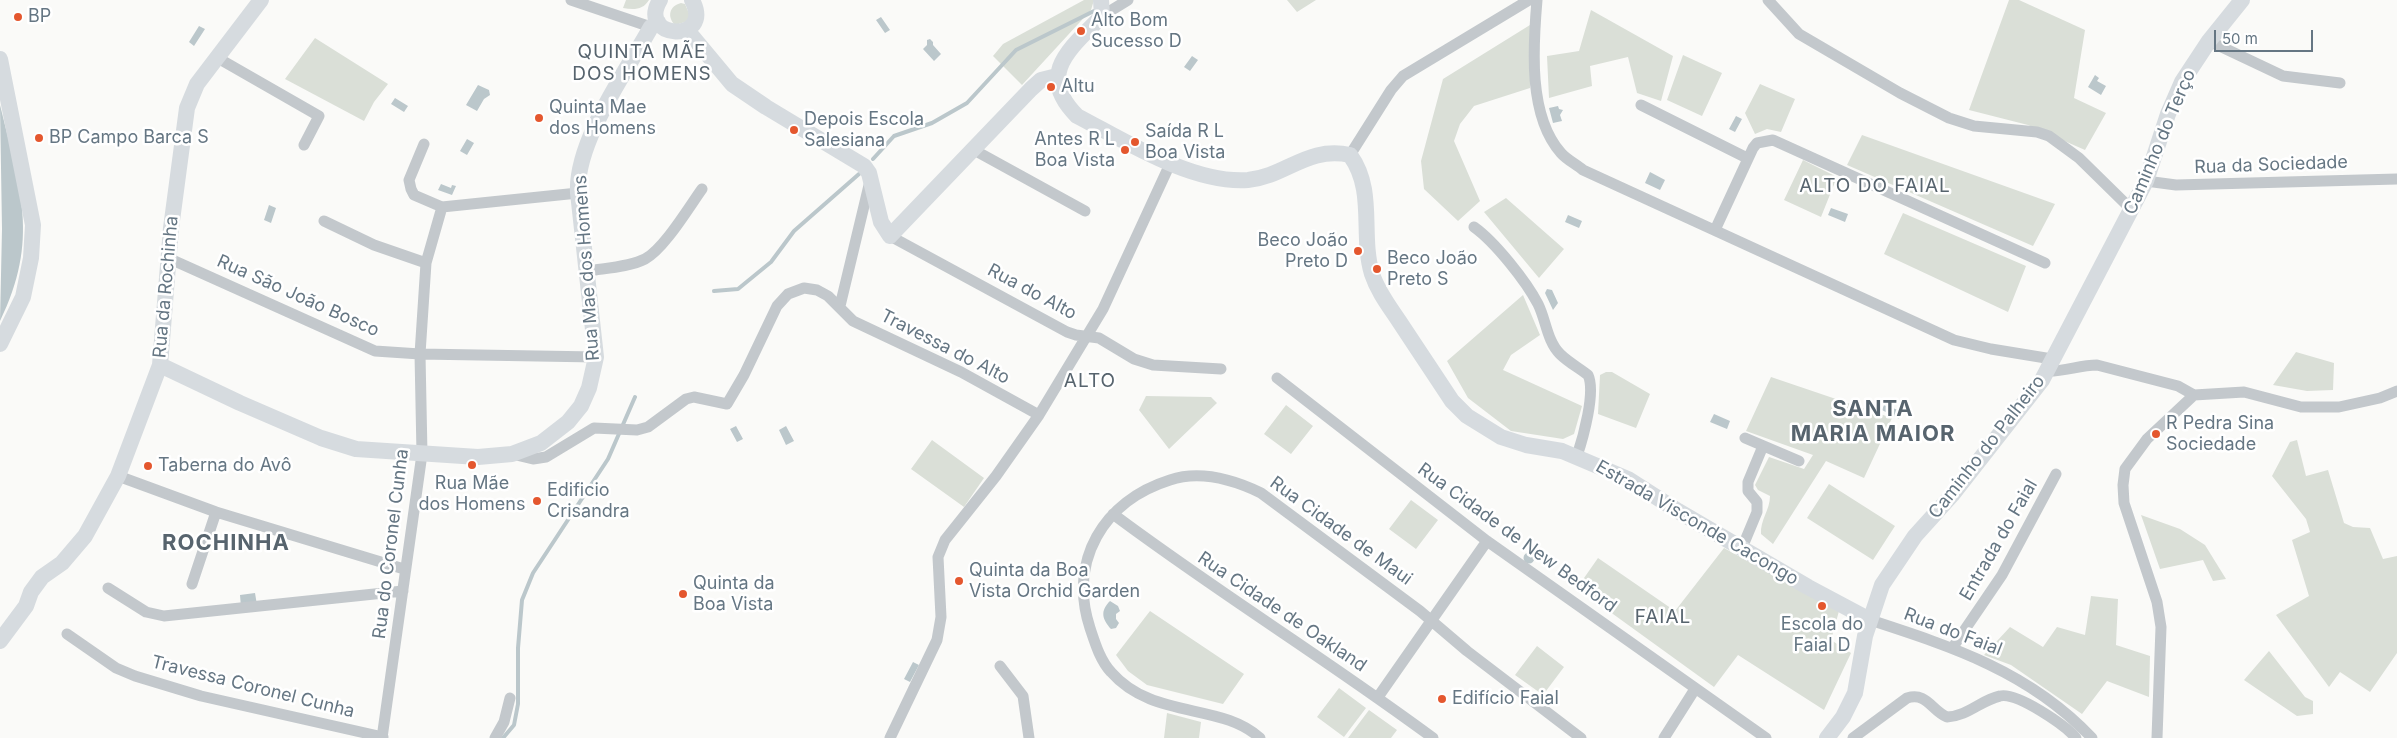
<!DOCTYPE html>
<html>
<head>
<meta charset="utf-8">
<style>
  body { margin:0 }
  #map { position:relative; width:2397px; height:738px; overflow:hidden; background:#fafaf8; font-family:Inter,sans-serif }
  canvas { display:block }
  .scale { position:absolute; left:2214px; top:30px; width:99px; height:22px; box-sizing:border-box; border:2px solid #657683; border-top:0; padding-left:6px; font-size:15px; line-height:18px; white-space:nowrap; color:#657683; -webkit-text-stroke:4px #fff; paint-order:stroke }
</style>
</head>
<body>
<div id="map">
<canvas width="2397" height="738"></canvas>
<div class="scale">50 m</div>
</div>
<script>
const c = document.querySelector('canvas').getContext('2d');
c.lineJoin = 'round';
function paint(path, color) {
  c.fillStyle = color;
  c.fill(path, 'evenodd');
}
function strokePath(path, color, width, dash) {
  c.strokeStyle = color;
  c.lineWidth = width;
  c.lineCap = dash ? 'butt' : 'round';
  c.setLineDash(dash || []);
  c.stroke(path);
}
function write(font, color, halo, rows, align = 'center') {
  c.font = font + ' Inter,sans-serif';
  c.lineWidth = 5;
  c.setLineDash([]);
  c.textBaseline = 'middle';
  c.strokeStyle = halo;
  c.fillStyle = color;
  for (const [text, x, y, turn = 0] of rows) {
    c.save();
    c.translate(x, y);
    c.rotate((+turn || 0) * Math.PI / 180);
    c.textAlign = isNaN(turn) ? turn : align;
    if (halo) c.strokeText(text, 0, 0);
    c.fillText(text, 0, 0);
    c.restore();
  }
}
const green = new Path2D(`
  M626,0h23c-6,10 -15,10 -26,8z
  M1084,0h10l-3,10 -69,75 -29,-29 10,-12z
  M1287,0h29l-19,12z
  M2009,0h10l66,30 -11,68 32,15 -21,37 -57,-25 -59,-15z
  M681,3l4,1 7,16 -17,5c-8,-8 -6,-19 6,-22z
  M1591,10l82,46 -12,45 -24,-8 -9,-36 -38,9 2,20 -43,12 -2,-42 32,-5z
  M1530,25v63l-56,18 -14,18 -6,17 26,60 -22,20 -34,-32 -3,-28 22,-82z
  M315,38l73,46 -14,18 -10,19 -79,-42z
  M1683,55l39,18 -20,43 -35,-16z
  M1760,84l35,15 -14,33 -14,-3 -12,5 -10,-21z
  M1862,135l193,69 -22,42 -186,-81z
  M1803,160l34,17 -16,40 -37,-17z
  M1506,198l58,51 -25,29 -55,-66z
  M1903,213l123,53 -18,46 -124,-58z
  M1523,295l17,40 -29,20 -8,15 79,36 -8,28 -11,5 -52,-8 -43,-33 -21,-37z
  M2296,352l38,11 -1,27 -26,1 -34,-6z
  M1606,372h6l38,22 -14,34 -38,-14 2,-39z
  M1771,377l121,41 -28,60 -38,-17 -53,83 -12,-10c-1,-14 9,-24 9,-38l-12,-6 -3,-5 14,-28 35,12 9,-14 -67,-24z
  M1146,396l65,1 6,6 -48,46 -30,-39z
  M1286,405l27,21 -22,28 -27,-20z
  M932,440l52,38 -20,29 -53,-38z
  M2297,440l9,36 22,-6 16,53 9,4 17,1 13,31 14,-3v97l-27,39 -30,-20 -11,15 -53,-72 33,-19 -17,-56 18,-8 -4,-13 -34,-43 18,-34z
  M1829,484l66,42 -22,34 -66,-42z
  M1411,500l27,20 -22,29 -27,-20z
  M2141,515l39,14 25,16 21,34 -13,2 -10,-21 -43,9z
  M1724,548l115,63 -8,29 20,13 -27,57 -86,-55 -24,32 -137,-99 21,-30 77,53z
  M2091,596l27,3 -2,46 34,11 -1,41 -42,-16 -25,33 -71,-49 -27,-10 26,-28 33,20 14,-20 28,8z
  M1150,611l94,63 -21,30 -76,-19 -19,-14 -12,-16z
  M1537,646l27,21 -21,28 -28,-20z
  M2269,651l36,46 8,4v13l-16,2 -53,-36z
  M1339,688l27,20 -22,29 -27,-20z
  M1369,710l28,20 -6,8h-43z
  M1167,713l34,9 -2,16h-35z`);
const water = new Path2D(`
  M881,17l9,13 -5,3 -9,-13z
  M199,26l6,3 -11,17 -5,-4z
  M930,39l3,3v3l8,9 -7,7 -11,-12 4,-4v-5z
  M1192,56l6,4 -8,11 -6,-4z
  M2095,75l4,3 -2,3 9,5 -5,9 -13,-8z
  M478,85l11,5 1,5 -6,4 -7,12 -11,-6z
  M395,98l13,8 -4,6 -13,-8z
  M0,105c20,82 40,135 0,216l2,-92z
  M1558,106l1,3 4,1 -3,5 2,6 -9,2 -4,-15z
  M1736,116l6,3 -7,13 -6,-3z
  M467,139l7,4 -7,12 -7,-4z
  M1650,172l15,8 -5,10 -15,-7z
  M441,184l10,4 1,-3 4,1 -4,9 -14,-5z
  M269,205l7,3 -5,15 -7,-3z
  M1831,208l17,6 -3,8 -17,-7z
  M1568,215l14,6 -3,7 -14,-6z
  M1547,289l5,1 6,13 -5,7 -8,-17z
  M1884,405l17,6 -2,8 -17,-9z
  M1714,414l16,7 -3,8 -17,-7z
  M736,426l7,13 -6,3 -7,-13z
  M786,426l8,15 -8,4 -7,-15z
  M1523.5 558a5.5 5.5 0 1 1 11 0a5.5 5.5 0 1 1-11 0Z
  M255,593l2,12 -16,2 -1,-12z
  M1110,601l8,5 2,5 -4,3v5l3,4 -3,5 -5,1c-9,-10 -11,-18 -1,-28z
  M913,662l6,3 -9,17 -6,-3z`);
const stream = new Path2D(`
  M873,159l21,-23 38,-13 35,-20 49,-53 80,-40
  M714,291l24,-2 33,-27 23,-31 65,-57
  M503,738l11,-13 4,-21v-56l4,-48 11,-27 75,-114 27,-62`);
const street = new Path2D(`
  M571,0l80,27
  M1537,0c-4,47 -9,116 24,153 6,7 15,11 22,17l371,170 37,9 61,10
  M1768,0l31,34 101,59 49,25 25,8 63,6 12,4 30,22 53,52
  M1102,16l26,-16
  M2209,41l74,35 57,7
  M216,57l103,59 -15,29
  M1641,105l106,53
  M424,144l-15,36 2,9 3,6 28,12 136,-14
  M974,150l111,61
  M1350,155l41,-65 12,-14 126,-76
  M2146,181l30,4 221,-6
  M324,221l50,24 52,18
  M1474,227c21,15 52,54 64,77 8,16 9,37 22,50 8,8 19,14 28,21 8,17 -5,63 -11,81
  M1715,230l38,-82 4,-5 16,-3 272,123
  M890,236l177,96 9,3 23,3 35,21 19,6 68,4
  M168,258l207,93 45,3 176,3
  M588,271c18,-3 41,-4 57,-12 19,-10 44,-52 57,-70
  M840,306l30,-125
  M2046,371c18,1 33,-6 51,-6l81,21 16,9 50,-3 57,15h38l41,-9 17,-7
  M1277,378l210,163 279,197
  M1745,438l54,23
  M512,454l21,5 13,-2 48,-29 43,2 11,-3 38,-28 8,-2 33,7 17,-29 33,-69 11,-12 16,-6 13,2 11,6 25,25 108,51 78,43
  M118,476l98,36 188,57
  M1113,514c104,78 215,146 320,224
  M1742,548l15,-36v-10l-9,-11v-9l15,-36
  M192,584l24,-72
  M108,588l38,24 18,4 239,-25
  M1870,620c83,27 160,52 222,118
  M67,634l49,34 19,8 66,20 182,41
  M1953,647l49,-72 54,-101
  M1000,666l23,30 6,42
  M1378,697l109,-156
  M382,738l40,-284 -2,-100 6,-91 16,-56
  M495,738l9,-16 6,-24
  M890,738l47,-98 4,-23 -3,-60 7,-17 51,-64 43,-61 64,-106 67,-145
  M1260,738c-39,-36 -107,-18 -149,-66 -11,-12 -16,-29 -21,-44 -22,-67 13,-127 80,-148 30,-10 64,0 91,13l159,118 47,40 114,87
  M1664,738l31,-49
  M1853,738l54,-40c20,-6 24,12 40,19 21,-1 34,-17 53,-21 17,-4 65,29 76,42
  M2157,738l4,-111 -4,-25 -33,-99 -1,-18 2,-16 22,-30 47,-44`);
const secondary = new Path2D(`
  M660,0c-24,40 55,44 32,0
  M1101,0l1,16c-31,32 -67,58 -25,100 48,25 115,68 171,64 39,-4 59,-34 102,-25 26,36 10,79 22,119 6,18 17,32 27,47 18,27 35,53 53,80l15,15 34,21 25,8 36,6 66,28 50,32 130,76 62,33
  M687,30l45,54 34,23 98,59 5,7 12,49 9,14 141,-147 10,-9 16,-4
  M0,59l33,166 -2,33 -8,39 -23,47
  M160,365l80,38 81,35 35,11 122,8 34,-3 29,-11 27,-21 13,-16 8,-18 7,-31 -18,-164c-3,-51 48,-121 73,-166l7,-5
  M0,641l26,-35 5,-14 11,-15 20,-14 23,-27 33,-60 42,-111 11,-137 16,-120 10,-24 64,-84
  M1827,738l16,-21 12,-24 10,-57 17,-51 33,-49 37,-41 90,-115 104,-199 22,-67 14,-32 27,-41 33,-41`);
const markers = [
  [18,17,5,"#e4572e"],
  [1081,31,5,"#e4572e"],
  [1051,87,5,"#e4572e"],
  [539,118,5,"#e4572e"],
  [794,130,5,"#e4572e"],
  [39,138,5,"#e4572e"],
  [1135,142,5,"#e4572e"],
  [1125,150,5,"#e4572e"],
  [1358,251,5,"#e4572e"],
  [1377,269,5,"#e4572e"],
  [2156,434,5,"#e4572e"],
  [472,465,5,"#e4572e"],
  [148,466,5,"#e4572e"],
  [537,501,5,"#e4572e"],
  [959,581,5,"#e4572e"],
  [683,594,5,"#e4572e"],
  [1822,606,5,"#e4572e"],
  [1442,699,5,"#e4572e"]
];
const poiNames = [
  ["BP",28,17],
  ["Alto Bom",1091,21],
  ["Sucesso D",1091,42],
  ["Altu",1061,87],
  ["Quinta Mae",549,108],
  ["dos Homens",549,129],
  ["Depois Escola",804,120],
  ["Salesiana",804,141],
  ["Saída R L",1145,132],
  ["Boa Vista",1145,153],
  ["BP Campo Barca S",49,138],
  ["Antes R L",1115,140,"right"],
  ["Boa Vista",1115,161,"right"],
  ["Beco João",1348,241,"right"],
  ["Preto D",1348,262,"right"],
  ["Beco João",1387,259],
  ["Preto S",1387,280],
  ["R Pedra Sina",2166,424],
  ["Sociedade",2166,445],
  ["Taberna do Avô",158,466],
  ["Rua Mãe",472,484,"center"],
  ["dos Homens",472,505,"center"],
  ["Edificio",547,491],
  ["Crisandra",547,512],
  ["Quinta da Boa",969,571],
  ["Vista Orchid Garden",969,592],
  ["Quinta da",693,584],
  ["Boa Vista",693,605],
  ["Escola do",1822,625,"center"],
  ["Faial D",1822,646,"center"],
  ["Edifício Faial",1452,699]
];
const streetNames = [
  ["Caminho do Terço",2160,142,-67],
  ["Rua da Sociedade",2271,165,-2],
  ["Rua Mae dos Homens",587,268,-94],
  ["Rua da Rochinha",166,287,-85],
  ["Rua do Alto",1032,292,28],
  ["Rua São João Bosco",298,296,24],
  ["Travessa do Alto",945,347,27],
  ["Caminho do Palheiro",1987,447,-52],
  ["Estrada Visconde Cacongo",1697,523,30],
  ["Rua Cidade de Maui",1341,531,36],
  ["Rua Cidade de New Bedford",1517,538,36],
  ["Entrada do Faial",1999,540,-60],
  ["Rua do Coronel Cunha",391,544,-83],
  ["Rua Cidade de Oakland",1282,612,34],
  ["Rua do Faial",1953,632,21],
  ["Travessa Coronel Cunha",253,687,14]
];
const neighbourhoodNames = [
  ["QUINTA MÃE",642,52],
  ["DOS HOMENS",642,74],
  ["ALTO DO FAIAL",1875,186],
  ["ALTO",1090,381],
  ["FAIAL",1663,617]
];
const districtNames = [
  ["SANTA",1873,409],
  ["MARIA MAIOR",1873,434],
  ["ROCHINHA",226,543]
];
paint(green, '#dadfd7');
paint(water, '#bbc7cb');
strokePath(stream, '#bbc7cb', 4);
strokePath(street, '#c3c8cc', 11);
strokePath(secondary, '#d6dbdf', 16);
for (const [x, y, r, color] of markers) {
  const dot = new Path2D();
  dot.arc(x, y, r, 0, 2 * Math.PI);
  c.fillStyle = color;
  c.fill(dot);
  strokePath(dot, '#fff', 2);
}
write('18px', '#657683', '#fff', poiNames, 'left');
write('18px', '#657683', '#fff', streetNames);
c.letterSpacing = '1px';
write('19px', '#57646e', '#fff', neighbourhoodNames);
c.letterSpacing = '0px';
c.letterSpacing = '1px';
write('bold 22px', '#57646e', '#fff', districtNames);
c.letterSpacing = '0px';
</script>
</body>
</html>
